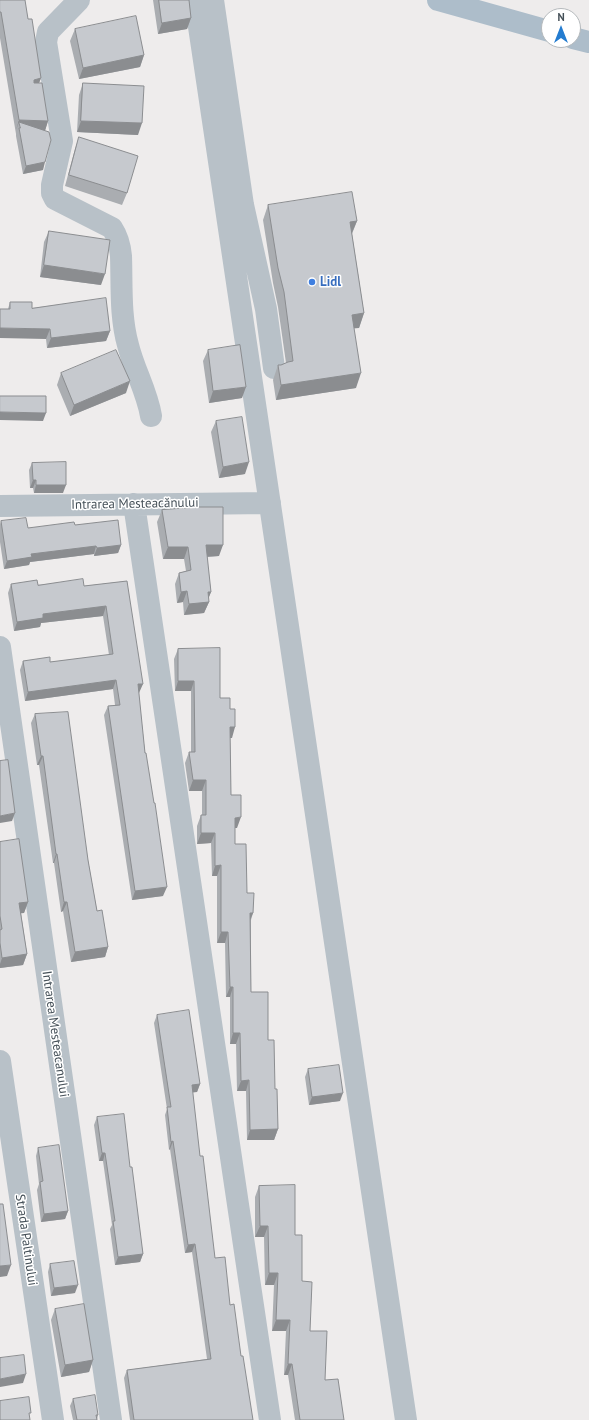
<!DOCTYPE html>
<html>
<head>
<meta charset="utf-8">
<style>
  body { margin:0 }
  #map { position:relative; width:589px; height:1420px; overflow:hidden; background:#eeecec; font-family:"PT Sans",sans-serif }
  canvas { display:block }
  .north { position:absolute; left:541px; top:8px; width:40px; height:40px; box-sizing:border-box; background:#fff; border:1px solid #b5b9bc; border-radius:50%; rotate:0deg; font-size:11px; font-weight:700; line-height:16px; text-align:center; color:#455058 }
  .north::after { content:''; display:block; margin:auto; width:14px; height:18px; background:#247cd0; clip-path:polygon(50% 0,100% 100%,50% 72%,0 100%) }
</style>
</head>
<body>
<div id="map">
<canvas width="589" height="1420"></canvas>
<div class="north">N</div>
</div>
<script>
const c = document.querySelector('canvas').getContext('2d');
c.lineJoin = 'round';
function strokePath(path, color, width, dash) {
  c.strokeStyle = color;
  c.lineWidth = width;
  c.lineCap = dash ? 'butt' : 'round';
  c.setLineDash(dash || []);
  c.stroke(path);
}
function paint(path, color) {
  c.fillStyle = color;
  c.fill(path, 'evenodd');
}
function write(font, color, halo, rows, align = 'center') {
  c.font = font + ' "PT Sans",sans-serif';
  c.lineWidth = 3;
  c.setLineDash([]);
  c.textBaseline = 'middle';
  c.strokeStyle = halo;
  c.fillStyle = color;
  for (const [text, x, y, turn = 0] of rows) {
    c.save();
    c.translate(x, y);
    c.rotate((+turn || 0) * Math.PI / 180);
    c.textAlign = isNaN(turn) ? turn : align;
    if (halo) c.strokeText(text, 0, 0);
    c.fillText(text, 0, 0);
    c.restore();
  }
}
const minor = new Path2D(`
  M79,0l-31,32 -2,10 16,99 -10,44v8l3,6 57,29c6,9 8,17 9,28 1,29 -1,61 7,89 6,25 19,46 23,71
  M195,0l211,1420
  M213,0l30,205 23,104 8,59
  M134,504l136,916
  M0,506l270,-3
  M0,647l111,773
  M0,1061l53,359`);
const major = new Path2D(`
  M438,0l111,31
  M573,38l16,4`);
const wall = new Path2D(`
  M0,0l28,19 13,59 -2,5 9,38 -3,9 -2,40 -20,4 -7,-38v-2l-16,-96z
  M153,0h36l2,18 -4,11 -29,5z
  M75,29l69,26 -4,12 -61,12 -9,-38z
  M83,83l55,52 -61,-3 2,-37z
  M79,137l48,56 -5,12 -57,-19 10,-37z
  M268,205l89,16 -5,13 12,79 -5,15h-5l2,60 -80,12 -3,-20 5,-15h3l5,-2 -8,-56 -5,-24 -10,-63z
  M49,231l52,54 -61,-8 4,-35z
  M10,302l22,6 78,23 -4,10 -59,7 -1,-9 -38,-30z
  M208,350l34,48 -33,5 -6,-42z
  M61,373l65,20 -56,23 -13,-31z
  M216,421l29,53 -26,4 -8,-46z
  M32,463l31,30h-29l-1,-5h-3l-1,-18z
  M162,510l57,46 -12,1 4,35 -3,7 1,3 -5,11 -20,2 -1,-13 -6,1 -2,-19 4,-11 7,-2 -2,-12h-21l-6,-37z
  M1,521l27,7 47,-3 46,20 -3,8 -24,3v-2l-64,8 -1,3 -25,4 -4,-27v-18z
  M127,581l18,172 18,143 -31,4 -28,-185 4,-9 7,-1 -2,-16 -88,12 -5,-31 3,-9 27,1 59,-7 -6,-39 -62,7 -1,4 -26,4 -6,-38 3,-9 73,2z
  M178,649l52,60 2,29h-2l1,57 6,33h-2v16l12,49 6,20 -2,7v72l17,48 7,49 3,40 -4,11h-27l-1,-49h-9l-1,-47h-6v-47h-4l-1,-54h-8v-67h-5l-1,-33 -14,1v-18l4,-11h1v-24h-13l-4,-28 4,-11h2v-61h-16l-1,-32z
  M35,714l53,146 9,51 11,36 -3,10 -34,5 -8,-51 -2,1 -7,-49h-1l-14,-98h-2l-6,-42z
  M0,842l28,60 -4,11h-3l6,41 -4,11 -23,3z
  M157,1015l43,69 -3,8h-5l8,64 15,102 15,47 23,115h-123l-6,-42 3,-8 80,-11 -15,-107 -7,1 -15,-104 -1,1 -4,-35 2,-6 -13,-86z
  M308,1069l32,32 -31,4 -4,-28z
  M97,1117l33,50 13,87 -3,8 -25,3 -5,-36 2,-4 -9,-64h-4l-5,-36z
  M38,1148l30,63 -3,8 -24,3 -4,-32 2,-6 -3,-28z
  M259,1186l36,49 15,96 15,49 19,40h-49l-7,-45h-4l2,-44h-14l2,-46h-9l-1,-48h-9v-40z
  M50,1264l25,29 -24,3 -3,-24z
  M55,1309l38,51 -4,12 -28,5 -10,-57z
  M73,1399l25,16 -1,5h-24l-3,-14z`);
const shadedWall = new Path2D(`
  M191,18l-4,11 -29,5 4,-11z
  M144,55l-4,12 -61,12 4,-11z
  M41,78l-4,10 -7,2 4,-10z
  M19,120l29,1 -3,10 -26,-9 -3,8z
  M81,121l61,2 -4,12 -61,-3z
  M45,162l-2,8 -20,4 3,-8z
  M357,221l-6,14 -1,-13z
  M44,265l61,9 -4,11 -61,-8z
  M364,313l-5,15 -12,1 5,-14z
  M0,328l50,1 -4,10 -46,-1z
  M110,331l-4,10 -59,7 4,-10z
  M361,373l-5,15 -80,12 5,-15z
  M130,381l-4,12 -56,23 4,-11z
  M246,387l-4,11 -33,5 4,-12z
  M0,412l46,1 -3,8 -43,-1z
  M249,462l-4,12 -26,4 4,-11z
  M33,480h3l-3,8h-3z
  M36,485h30l-3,8h-29z
  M121,545l-3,8 -24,3 3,-8z
  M206,545h17l-4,11 -17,1z
  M96,546l-2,8 -64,8 -1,3 -25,4 3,-8 24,-7z
  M168,547h20l-4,12h-21z
  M187,591l-4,11 -6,1 4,-11z
  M208,592h3l-4,10h2l-5,11 -20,2 5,-11z
  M106,606l-3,10 -62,7 -1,4 -26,4 3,-9 26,-8z
  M116,680l-3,9 -88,12 3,-9z
  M178,681h16l-3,10h-16z
  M138,684h5l-4,9h-4z
  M230,727h5l-3,11h-6z
  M41,756h2l-4,9h-2z
  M193,780h13l-4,11h-13z
  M15,813l-3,8 -12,2v-7z
  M241,817l-4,11h-6l4,-10z
  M201,833h14l-4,10 -14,1z
  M56,854h1l-3,9h-1z
  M221,865l-4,11h-5l3,-10z
  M167,887l-4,9 -31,4 3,-9z
  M28,902l-4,11 -9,1 4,-11z
  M64,902h3l-4,9 -2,1z
  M250,913h3l-4,10z
  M221,932h7l-3,11h-8z
  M108,947l-3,10 -34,5 4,-10z
  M27,954l-4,11 -23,3v-4l2,-6z
  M230,987h3l-3,10h-4z
  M233,1033h7l-4,11h-6z
  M249,1080l-3,11h-9l4,-10z
  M200,1084l-3,8 -8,1 3,-8z
  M343,1093l-3,8 -31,4 3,-8z
  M278,1129l-4,11h-27l3,-10z
  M173,1141l-3,8 -1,1 2,-8z
  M102,1153h3l-2,8h-4z
  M68,1211l-3,8 -24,3 3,-8z
  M260,1226h8l-4,11h-9z
  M195,1244l-3,8 -7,1 3,-8z
  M143,1254l-3,8 -25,3 3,-8z
  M11,1265l-4,11 -7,1v-11z
  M269,1273h9l-4,12h-9z
  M78,1285l-3,8 -24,3 3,-8z
  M276,1320h14l-4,11h-14z
  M93,1360l-4,12 -28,5 4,-12z
  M288,1364h4l-4,11h-4z
  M26,1374l-3,9 -23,4v-8z`);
const building = new Path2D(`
  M0,0h25l3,19h4l9,59 -7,2v3h8l6,38 -29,-1 -18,-108h-1z
  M159,0h30l2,18 -29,5z
  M136,16l8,39 -61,13 -8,-39z
  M83,83l61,3 -2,37 -61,-2z
  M19,122l30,10 2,8 -6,22 -19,4 -7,-38h1z
  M79,137l59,19 -11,37 -58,-18z
  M352,192l5,29 -7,1 14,91 -12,2 9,58 -80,12 -3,-20h3l7,-3 5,-1 -9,-69 -6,-24 -10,-63z
  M49,231l61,9 -5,34 -61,-9z
  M106,298l4,33 -59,7 -1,-9 -50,-1v-19h10v-7h22v6z
  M240,345l6,42 -33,4 -5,-41z
  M116,350l14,31 -56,24 -13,-32z
  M0,396h46v17l-46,-1z
  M242,417l7,45 -26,5 -7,-46z
  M66,462v23h-30v-5h-3l-1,-17z
  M197,507h26v38h-17l5,47h-3l1,10 -20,2 -2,-13 -6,1 -2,-19 12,-3 -3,-23h-20l-6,-37z
  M26,518l2,10 46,-6 1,3 43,-5 3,25 -24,3 -1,-2 -65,8 1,3 -25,4 -6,-40z
  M83,579l1,7 43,-5 16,103h-5l7,69h1l8,50h1l12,84 -32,4 -27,-185 12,-1 -4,-25 -88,12 -5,-31 27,-4v5l63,-8 -7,-48 -63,8v4l-26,4 -6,-38 26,-4 1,5z
  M220,648v50h10v11h5v18h-5l1,68h10v22l-6,1v26h11l1,49h7l-1,20h-3l1,79h17v48h6l1,49h2l1,40 -28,1 -1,-50 -8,1 -1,-48h-7v-46h-3l-2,-55h-7v-67l-6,1v-33h-14v-18h5v-35h-13l-4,-28h6l-1,-71h-16v-32z
  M68,712l20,148 9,51 5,-1 6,37 -33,5 -8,-50h-3l-7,-48h-1l-13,-98h-2l-6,-42z
  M8,760l7,53 -15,3v-55z
  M19,839l9,63 -9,1 8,51 -25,4 -2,-15v-13l2,-1 -2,-13v-74z
  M189,1010l11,74 -8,1 8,71h3l12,102 10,-1 5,48 4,-1 7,52h2l10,64h-119l-7,-50 84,-11 -16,-115 -7,1 -15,-104 -2,1 -4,-35h4l-14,-92z
  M339,1065l4,28 -31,4 -4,-28z
  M124,1114l6,53h2l11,87 -25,3 -5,-36h2l-10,-68h-3l-5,-36z
  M59,1145l9,66 -24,3 -4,-32 3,-1 -5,-33z
  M295,1185v50h7v46l10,1 -2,49h17l-2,49 13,-1 6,41h-44l-8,-56h-4l2,-44h-14l2,-47h-9l-1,-47h-8l-1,-40z
  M0,1204h3l8,61 -11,1z
  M74,1261l4,24 -24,3 -4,-24z
  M84,1304l9,56 -28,5 -10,-56z
  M24,1355l2,19 -26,5v-21z
  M95,1395l3,20h-2l1,5h-20l-4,-21z
  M29,1397l2,16h-2l1,7h-30v-19z`);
const markers = [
  [312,282,4,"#3f7fe0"]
];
const shopNames = [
  ["Lidl",320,282]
];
const streetNames = [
  ["Intrarea Mesteacănului",135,504,-1],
  ["Intrarea Mesteacanului",55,1034,82],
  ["Strada Paltinului",26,1240,82]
];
strokePath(minor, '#b8c1c8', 22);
strokePath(major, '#adbdca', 22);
paint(wall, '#aaadb1');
paint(shadedWall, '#8b8d90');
paint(building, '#c6c9ce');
strokePath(building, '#8b8d90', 1);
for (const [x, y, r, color] of markers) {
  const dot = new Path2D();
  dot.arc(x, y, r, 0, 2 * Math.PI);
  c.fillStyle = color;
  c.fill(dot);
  strokePath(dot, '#fff', 1.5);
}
write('bold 13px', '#366cbe', '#fff', shopNames, 'left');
write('13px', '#455058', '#fff', streetNames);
</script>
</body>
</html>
